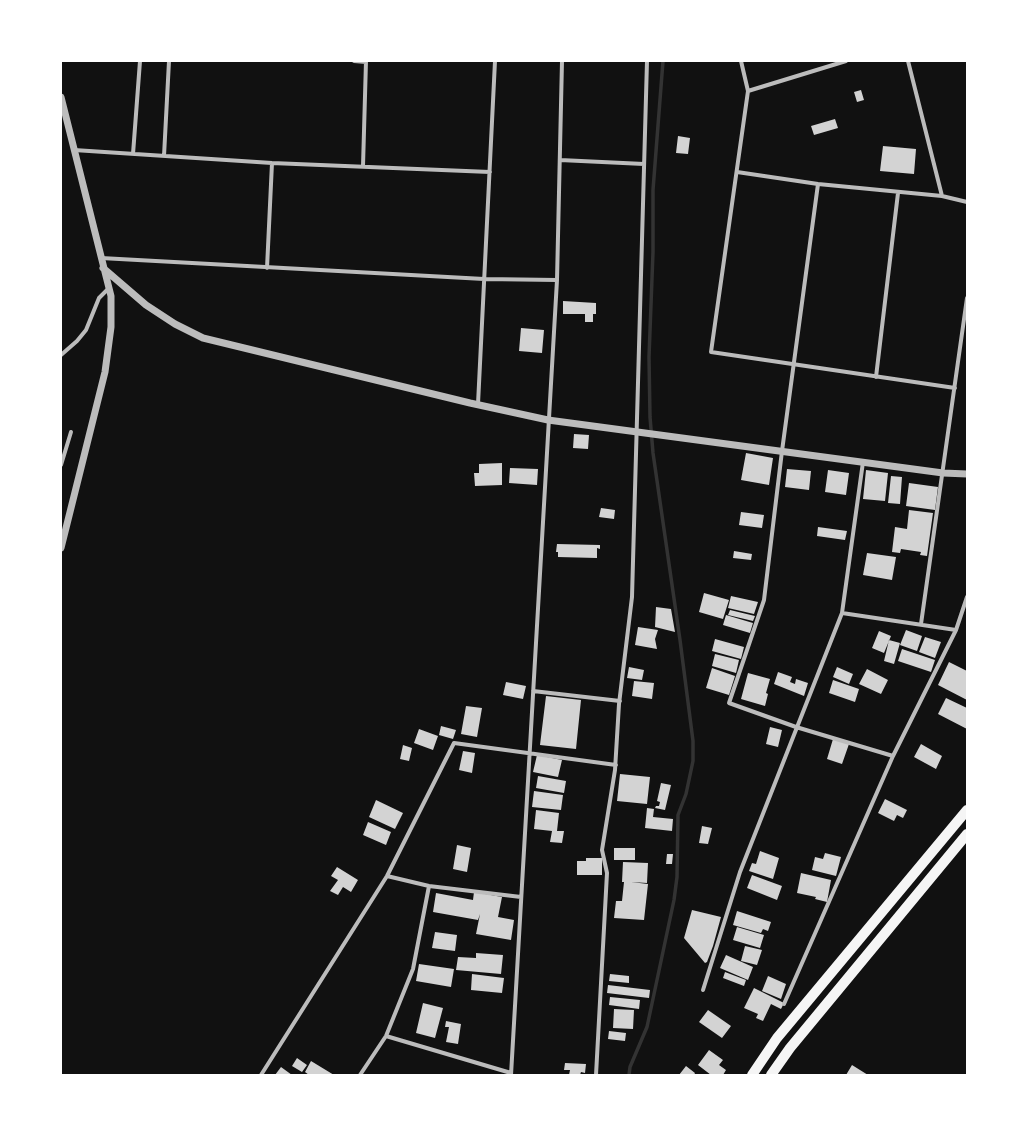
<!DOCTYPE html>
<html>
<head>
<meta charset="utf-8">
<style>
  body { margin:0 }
  #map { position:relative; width:1028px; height:1136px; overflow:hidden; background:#111; font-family:Lato,sans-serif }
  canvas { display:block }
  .frame { position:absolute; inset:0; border:62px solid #fff; pointer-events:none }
</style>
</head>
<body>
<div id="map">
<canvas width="1028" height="1136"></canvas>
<div class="frame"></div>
</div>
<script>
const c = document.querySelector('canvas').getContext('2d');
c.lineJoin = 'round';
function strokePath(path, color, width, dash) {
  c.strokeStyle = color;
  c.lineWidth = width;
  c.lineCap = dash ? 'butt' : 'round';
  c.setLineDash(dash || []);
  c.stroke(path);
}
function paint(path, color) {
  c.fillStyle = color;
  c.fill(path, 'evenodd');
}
const stream = new Path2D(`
  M629,1075l1,-8 17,-40 27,-127 3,-23 1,-62 8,-21 7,-33v-20l-13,-101 -27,-187 -3,-36 -1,-60 4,-105v-62l10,-129`);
const building = new Path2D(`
  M861,90l3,10 -7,2 -3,-10z
  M835,119l3,9 -24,7 -3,-9z
  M678,136l12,2 -2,16 -12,-1z
  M883,146l33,3 -2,25 -34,-3z
  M563,301l33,2v11h-3v8h-8v-8h-22z
  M521,328l23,2 -2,23 -23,-2z
  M574,434l15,1 -1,14 -15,-1z
  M746,453l27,5 -4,27 -28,-5z
  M502,463v22l-27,1 -1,-13h5v-9z
  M510,468l28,1 -1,16 -28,-2z
  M787,469l24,2 -2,19 -24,-3z
  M828,470l21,3 -3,22 -21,-3z
  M866,470l22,3 -3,28 -22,-2z
  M891,476l11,1 -2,27 -12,-1z
  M909,483l29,4 -3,23 -29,-4z
  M601,508l14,2 -1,9 -15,-2z
  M909,510l24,3 -6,43 -7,-1 1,-3 -20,-3 -1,4 -8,-1 3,-25 12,2z
  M741,512l23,3 -2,13 -23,-3z
  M818,527l29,4 -2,9 -28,-4z
  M557,544l43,1v4l-3,-1v10l-39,-1v-5h-2z
  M734,551l18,3 -1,6 -18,-2z
  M867,553l29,4 -4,23 -29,-5z
  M704,593l25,7 -6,19 -24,-7z
  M731,596l27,6 -4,12 -26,-6z
  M656,607l15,2 4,23 -20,-5z
  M730,610l25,6 -2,5 -25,-6z
  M726,615l27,8 -3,10 -27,-8z
  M638,627l20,3 -3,9 2,10 -22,-4z
  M906,630l16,6 -5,15 -17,-6z
  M879,631l12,5 -7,17 -12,-5z
  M925,637l16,5 -6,16 -16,-6z
  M715,639l29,8 -3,12 -29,-8z
  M889,640l11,3 -6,21 -10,-3z
  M902,649l33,11 -4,12 -33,-11z
  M715,654l24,6 -3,13 -24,-7z
  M949,662l18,9v29l-29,-15z
  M629,667l15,3 -2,10 -15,-2z
  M837,667l16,7 -4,10 -16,-7z
  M712,668l23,8 -6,19 -23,-7z
  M867,669l21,11 -7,14 -22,-10z
  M778,672l14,5 -2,5 5,2 1,-5 12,4 -4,13 -30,-12z
  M748,673l22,6 -4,14 2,1 -3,12 -24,-7z
  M833,680l26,9 -4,13 -26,-9z
  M634,681l20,2 -2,16 -20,-3z
  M506,682l20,4 -3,13 -20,-4z
  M546,696l35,4 -5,49 -36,-4z
  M946,698l21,10v21l-29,-15z
  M466,706l16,2 -5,29 -16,-3z
  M441,726l15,4 -3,9 -14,-4z
  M770,727l12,3 -4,17 -12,-3z
  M419,729l19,7 -5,14 -19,-7z
  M833,739l16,5 -7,20 -15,-5z
  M921,744l21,12 -6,13 -22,-12z
  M403,745l9,3 -3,13 -9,-2z
  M463,751l12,2 -3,20 -13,-3z
  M537,755l25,5 -4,17 -25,-5z
  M620,774l30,3 -3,27 -30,-3z
  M538,776l28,5 -2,12 -28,-5z
  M661,783l10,2 -6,25 -10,-2 1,-2h3l1,-4 -3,-1z
  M534,791l29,4 -2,15 -29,-3z
  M885,799l22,11 -4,8 -6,-3 -3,6 -16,-8z
  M376,800l27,13 -8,16 -26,-12z
  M647,808l7,1 -1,8 20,2 -1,12 -27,-3z
  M536,810l23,3 -2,18h7l-2,12 -12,-1 2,-11 -18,-2z
  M368,822l23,10 -5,13 -23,-10z
  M702,826l10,2 -4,16 -9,-1z
  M457,845l14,3 -4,24 -14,-3z
  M614,848h21v12h-21z
  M760,851l19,7 -6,21 -24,-8 3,-8 4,1z
  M825,853l16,4 -5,19 -24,-6 3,-13 8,2z
  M667,854h6l-1,10h-6z
  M586,858h16v17h-25v-14h9z
  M623,862l25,1 -1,20 -16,-1 17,2 -4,36 -30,-2 2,-17h6l2,-19h-2z
  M337,867l21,13 -7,12 -8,-5 -5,8 -8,-4 8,-11 -7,-4z
  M801,873l30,7 -4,22 -12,-3 1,-2 -19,-4z
  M752,875l30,11 -5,14 -30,-12z
  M474,892l28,5 -4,20 16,3 -3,20 -35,-6 4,-20 -2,6 -45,-8 3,-19 37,7z
  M692,910l29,7 -8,29 -6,16 -2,1 -21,-25z
  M737,911l34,11 -3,9 -5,-2 -2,4 -28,-8z
  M737,927l27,8 -4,13 -27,-8z
  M435,932l22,3 -2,16 -23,-3z
  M745,946l17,4 -5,15 -16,-4z
  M476,953l27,2 -2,19 -45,-4 2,-13 18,1z
  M726,955l27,12 -5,13 -28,-12z
  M419,964l35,5 -3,18 -35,-6z
  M725,972l21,8 -2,6 -21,-8z
  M472,974l32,4 -2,15 -31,-3z
  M610,974l19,2v7l-20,-2z
  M768,976l18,8 -5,15 -19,-8z
  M608,985l42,5 -1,8 -42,-5z
  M754,988l30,15 -3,6 -10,-5 -8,17 -7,-3 2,-4 -14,-6z
  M610,997l30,3 -1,9 -30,-4z
  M423,1003l20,5 -8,30 -19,-5z
  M614,1009l20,1 -1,19 -20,-1z
  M708,1010l23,16 -9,12 -23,-16z
  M446,1021l15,3 -3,20 -12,-2 3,-15h-4z
  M609,1031l17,2 -1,8 -17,-2z
  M709,1050l14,10 -4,5 7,5 -3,5h-12l-13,-10z
  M297,1058l10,7 -5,7 -10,-6z
  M311,1061l23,14h-25l-4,-3z
  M565,1063l21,1 -1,9 -4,-1 -1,3h-11l1,-5h-6z
  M852,1065l16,10h-22z
  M686,1066l9,7 -1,2h-15z
  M281,1067l11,8h-17z`);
const minor = new Path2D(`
  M354,61l12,1
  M741,61l7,30 -37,261 244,36
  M908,61l34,135
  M748,91l98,-30
  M74,150l198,13 218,9
  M133,154l7,-93
  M164,156l5,-95
  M560,160l84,4
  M363,166l3,-105
  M737,172l81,12 124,12 25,6
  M818,184l-36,267 -18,149 -35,103 67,24 97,29
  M101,258l383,21 73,1
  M267,268l5,-105
  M61,355l16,-14 9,-11 13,-32 10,-10
  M876,377l22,-184
  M478,404l17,-343
  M61,465l10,-33
  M842,613l114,17
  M921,624l46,-326
  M533,691l87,10
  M387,876l42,10 92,11
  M703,990l37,-118 102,-259 21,-151
  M784,1004l109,-248 63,-126 11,-33
  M386,1036l125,37
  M261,1075l126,-199 67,-133 162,22
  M360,1075l26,-39 27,-67 16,-83
  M511,1075l46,-795 5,-219
  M596,1075l11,-202 -5,-23 13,-80 4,-66 13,-107 15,-536`);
const tertiary = new Path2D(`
  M61,97l50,199v31l-6,45 -44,176
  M103,268l43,37 29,19 28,14 267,65 78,17 395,53 24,1`);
const primary = new Path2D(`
  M752,1075l25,-37 190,-228
  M771,1075l19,-27 177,-214`);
strokePath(stream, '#333', 3.5);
paint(building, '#d3d3d3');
strokePath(minor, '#bcbcbc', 4);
strokePath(tertiary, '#bcbcbc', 7);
strokePath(primary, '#f5f5f5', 10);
</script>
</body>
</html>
